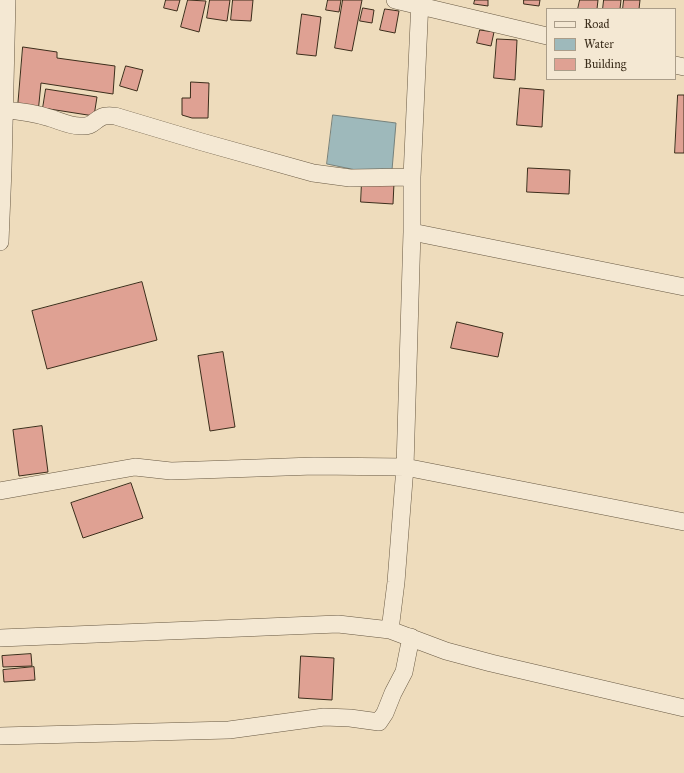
<!DOCTYPE html>
<html>
<head>
<meta charset="utf-8">
<style>
  body { margin:0 }
  #map { position:relative; width:684px; height:773px; overflow:hidden; background:#eedcbc; font-family:"IM FELL Great Primer",serif }
  canvas { display:block }
  .legend { position:absolute; left:546px; top:8px; width:130px; height:72px; box-sizing:border-box; background:#f4e8d3; border:1px solid #aa9d89; margin:0; padding:5px 7px; list-style:none; font-size:12px; color:#3b2d1b }
  .legend li { display:flex; align-items:center; gap:8px; height:20px }
  .legend b { width:20px; border:1px solid #aa9d89 }
</style>
</head>
<body>
<div id="map">
<canvas width="684" height="773"></canvas>
<ul class="legend">
<li><b style="height:5px;background:#f4e8d3"></b>Road</li>
<li><b style="height:11px;background:#9eb9bb"></b>Water</li>
<li><b style="height:11px;background:#dfa193"></b>Building</li>
</ul>
</div>
<script>
const c = document.querySelector('canvas').getContext('2d');
c.lineJoin = 'round';
function paint(path, color) {
  c.fillStyle = color;
  c.fill(path, 'evenodd');
}
function strokePath(path, color, width, dash) {
  c.strokeStyle = color;
  c.lineWidth = width;
  c.lineCap = dash ? 'butt' : 'round';
  c.setLineDash(dash || []);
  c.stroke(path);
}
const water = new Path2D(`
  M333,115l63,8 -4,47h-36l-29,-6z`);
const building = new Path2D(`
  M166,0h14l-3,11 -13,-3z
  M188,0l18,1 -7,31 -18,-5z
  M210,0h20l-3,21 -20,-3z
  M233,0h20l-2,21 -20,-1z
  M328,0h13l-2,12 -13,-2z
  M343,0h19l-10,51 -17,-3z
  M475,0h13v6l-14,-2z
  M524,0h16l-1,6 -15,-2z
  M580,0h18l-1,9h-19z
  M604,0h17l-1,9h-17z
  M624,0h16l-1,9h-16z
  M363,8l11,2 -2,13 -12,-2z
  M385,9l14,2 -4,22 -15,-3z
  M302,14l19,3 -5,39 -19,-2z
  M480,30l14,2 -3,14 -14,-3z
  M497,39l20,1 -2,40 -21,-2z
  M23,47l34,5v6l58,8 -2,28 -72,-11 -3,30 -20,-6z
  M126,66l17,4 -6,21 -17,-5z
  M191,82l18,1 -1,35h-16l-10,-3v-17h8z
  M520,88l24,2 -2,37 -25,-2z
  M46,89l51,8 -3,19 -51,-8z
  M678,95h6v58h-9z
  M528,168l42,2 -1,24 -42,-2z
  M362,181l32,2 -1,21 -32,-2z
  M142,282l15,58 -110,29 -15,-58z
  M457,322l46,11 -5,24 -47,-9z
  M223,352l12,75 -25,4 -12,-75z
  M42,426l6,46 -29,4 -6,-46z
  M131,483l12,35 -60,20 -12,-35z
  M31,654l1,12 -29,1 -1,-11z
  M301,656l33,2 -2,42 -33,-2z
  M34,667l1,13 -31,2 -1,-12z`);
const minor = new Path2D(`
  M395,0l152,36
  M675,65l9,2
  M4,110c16,1 31,3 46,8 10,3 20,8 30,8 13,1 13,-5 22,-9 4,-2 9,-1 13,-1l87,26 111,31 37,5 62,-1
  M412,232l272,55
  M0,242l3,-73 4,-169
  M0,491l135,-24 36,4 143,-5 91,1 279,55
  M390,630l6,-48 9,-115 7,-235v-55l8,-177
  M0,638l338,-14 52,6 56,21 45,12 193,45
  M0,736l229,-6 95,-13 26,1 29,4 6,-9 8,-20 11,-21 7,-35`);
paint(water, '#9eb9bb');
strokePath(water, '#76817b', 1);
paint(building, '#dfa193');
strokePath(building, '#3b2d1b', 1);
strokePath(minor, '#685943', 18);
strokePath(minor, '#f4e8d3', 17);
</script>
</body>
</html>
